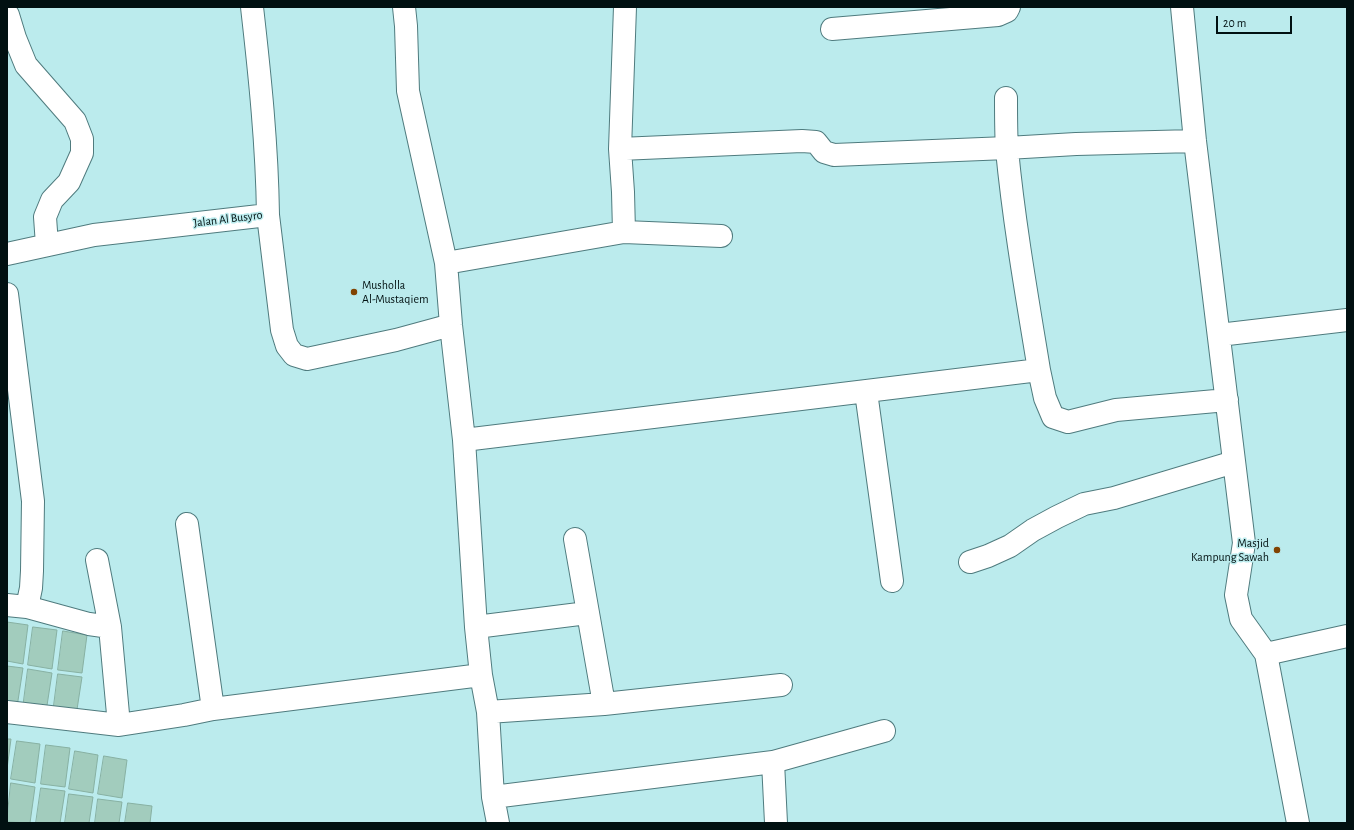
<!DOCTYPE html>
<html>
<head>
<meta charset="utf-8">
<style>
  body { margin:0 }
  #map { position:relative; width:1354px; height:830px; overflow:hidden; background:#bbebed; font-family:"Alegreya Sans",sans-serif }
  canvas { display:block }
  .frame { position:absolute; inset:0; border:8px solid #011011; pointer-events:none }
  .scale { position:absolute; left:1216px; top:16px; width:76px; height:18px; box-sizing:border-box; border:2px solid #011011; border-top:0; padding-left:5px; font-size:12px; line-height:14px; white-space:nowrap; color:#011011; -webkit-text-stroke:3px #bbebed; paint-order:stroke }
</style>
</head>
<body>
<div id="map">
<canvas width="1354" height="830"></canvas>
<div class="frame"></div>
<div class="scale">20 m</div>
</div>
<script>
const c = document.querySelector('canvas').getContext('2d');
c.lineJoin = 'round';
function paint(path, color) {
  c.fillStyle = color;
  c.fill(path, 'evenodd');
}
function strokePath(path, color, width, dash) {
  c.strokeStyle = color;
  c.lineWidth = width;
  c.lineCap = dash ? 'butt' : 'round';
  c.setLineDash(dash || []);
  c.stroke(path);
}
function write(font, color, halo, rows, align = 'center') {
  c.font = font + ' "Alegreya Sans",sans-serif';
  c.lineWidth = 3;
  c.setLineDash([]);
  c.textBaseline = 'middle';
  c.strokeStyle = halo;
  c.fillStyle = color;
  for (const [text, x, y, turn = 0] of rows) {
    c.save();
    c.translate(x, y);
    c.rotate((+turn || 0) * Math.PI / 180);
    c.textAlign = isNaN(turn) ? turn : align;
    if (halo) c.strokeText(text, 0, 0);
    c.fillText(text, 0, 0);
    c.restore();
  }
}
const building = new Path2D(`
  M7,622l21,3 -5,39 -16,-3z
  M33,627l24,3 -5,39 -24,-4z
  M63,631l24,4 -5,38 -24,-3z
  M7,666l16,2 -6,39 -10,-2z
  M28,669l24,4 -6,39 -23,-4z
  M58,674l24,3 -6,39 -23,-3z
  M7,739h4l-4,30z
  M17,741l23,3 -5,39 -24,-4z
  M46,745l24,3 -5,39 -24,-3z
  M75,751l23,4 -5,38 -24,-4z
  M104,756l23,4 -5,38 -24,-4z
  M11,783l24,4 -5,36 -23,-1z
  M41,788l24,3 -5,32h-24z
  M69,794l24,3 -4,26h-24z
  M98,799l24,3 -3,21h-24z
  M128,803l24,3 -2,17h-25z`);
const minor = new Path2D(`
  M404,7l2,19 2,65 38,172 5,62 13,115 12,187 5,48 7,37 5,85 5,26
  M1182,7l13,134 49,402 -8,52 5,24 25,35 32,169
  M8,15l7,23 11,27 49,56 7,18v14l-13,29 -17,18 -7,17 2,28
  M832,29l166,-14 9,-4 2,-4
  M1006,98c0,17 0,35 1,52 7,73 20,147 32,220
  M620,149l182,-8 14,1 8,10 10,3 173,-7 69,-4 119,-3
  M268,215l14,115 5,16 7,9 13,4 89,-19 55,-15
  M624,232l-1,-40 -3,-43 5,-142
  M7,254l87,-19 174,-20c-1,-70 -8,-138 -16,-208
  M446,263l178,-31 97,4
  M7,294l26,207 -1,70 -1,17 -4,19 -20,-2
  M1219,335l128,-15
  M866,392l26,189
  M464,440l575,-70 6,28 8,19 15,5 48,-12 111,-10
  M187,524l26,185
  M575,539l29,165
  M970,562l18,-6 22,-10 23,-16 24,-13 27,-13 30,-6 120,-36
  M27,607l62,17 21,3
  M476,627l111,-14
  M1266,654l81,-18
  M7,712l112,13 -9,-98 -13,-67
  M488,712l116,-8 177,-19
  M119,725l65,-10 29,-6 268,-34
  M773,762l111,-31
  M493,797l280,-35 3,61`);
const markers = [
  [354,292,4,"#814302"],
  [1277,550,4,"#814302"]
];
const streetNames = [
  ["Jalan Al Busyro",228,219,-7]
];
const poiNames = [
  ["Musholla",362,285],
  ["Al-Mustaqiem",362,299],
  ["Masjid",1269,543,"right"],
  ["Kampung Sawah",1269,557,"right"]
];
paint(building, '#a2ccbd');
strokePath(building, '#87b0a2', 1);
strokePath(minor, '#4f7b7e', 24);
strokePath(minor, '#fff', 22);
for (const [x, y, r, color] of markers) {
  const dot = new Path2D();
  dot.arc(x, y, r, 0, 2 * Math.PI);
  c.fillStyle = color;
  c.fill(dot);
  strokePath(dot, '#bbebed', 1.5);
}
write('12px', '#011011', '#bbebed', streetNames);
write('12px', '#011011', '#bbebed', poiNames, 'left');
</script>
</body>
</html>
